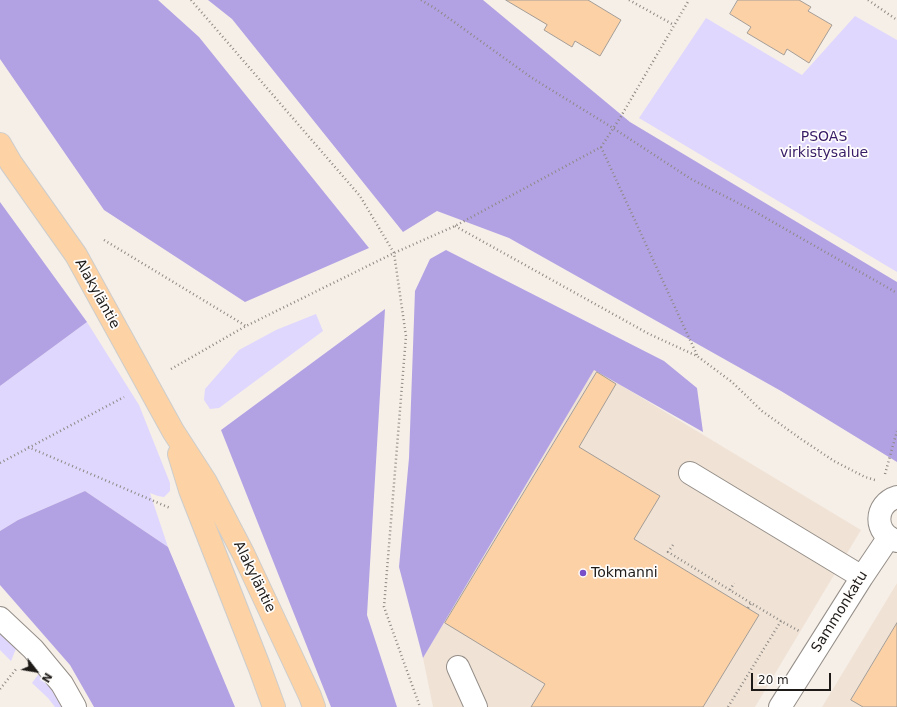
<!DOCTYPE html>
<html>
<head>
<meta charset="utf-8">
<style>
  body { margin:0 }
  #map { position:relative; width:897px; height:707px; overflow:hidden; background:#f6efe8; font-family:"DejaVu Sans",sans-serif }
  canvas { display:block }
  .north { position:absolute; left:16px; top:651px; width:40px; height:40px; -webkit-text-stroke:3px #fffdfc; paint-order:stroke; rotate:121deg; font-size:11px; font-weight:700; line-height:16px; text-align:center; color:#1d1a18 }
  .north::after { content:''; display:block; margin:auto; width:14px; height:18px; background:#1d1a18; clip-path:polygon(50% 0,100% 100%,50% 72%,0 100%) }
  .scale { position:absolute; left:751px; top:673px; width:80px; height:18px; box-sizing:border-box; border:2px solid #1d1a18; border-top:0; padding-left:5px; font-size:12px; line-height:14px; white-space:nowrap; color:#1d1a18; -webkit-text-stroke:3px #fffdfc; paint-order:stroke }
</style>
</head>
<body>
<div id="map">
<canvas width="897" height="707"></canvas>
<div class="north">N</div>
<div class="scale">20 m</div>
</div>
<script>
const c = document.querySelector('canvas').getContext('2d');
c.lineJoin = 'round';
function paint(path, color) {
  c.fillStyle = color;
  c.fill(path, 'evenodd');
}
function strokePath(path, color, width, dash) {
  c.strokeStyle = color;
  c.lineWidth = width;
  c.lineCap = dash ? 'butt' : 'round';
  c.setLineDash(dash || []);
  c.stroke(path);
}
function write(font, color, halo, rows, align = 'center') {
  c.font = font + ' "DejaVu Sans",sans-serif';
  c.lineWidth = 3.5;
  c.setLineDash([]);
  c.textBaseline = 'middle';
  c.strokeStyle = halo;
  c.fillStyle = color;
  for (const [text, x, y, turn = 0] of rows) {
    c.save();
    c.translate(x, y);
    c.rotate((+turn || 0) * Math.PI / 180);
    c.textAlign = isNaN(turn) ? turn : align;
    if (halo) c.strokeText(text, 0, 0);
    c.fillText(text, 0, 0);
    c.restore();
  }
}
const built = new Path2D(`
  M594,369l267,161 -106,177h-322l-10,-49z
  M897,583v124h-75z`);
const green = new Path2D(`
  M855,16l42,24v232l-258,-154 67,-100 96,57z
  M316,314l7,17 -104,77 -9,1 -6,-9 1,-11 34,-39 37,-20z
  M87,322l52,83 31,78v8l-6,6 -6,-1 -8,-3 18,54 -83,-56 -67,29 -18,11v-145z
  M0,630l17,16 -6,15 -11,-11z
  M40,672l24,35h-9l-7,-9 -16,-15z`);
const forest = new Path2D(`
  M0,0h158l41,37 170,211 -124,54 -141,-92 -104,-151z
  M208,0h275l147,122 267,160v180l-116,-71 -272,-153 -72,-27 -34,21 -171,-213z
  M0,202l87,120 -87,64z
  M446,250l218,111 33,27 6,44 -109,-62 -171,288 -24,-91 10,-109 6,-167 15,-32z
  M385,309l-18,306 30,92h-66l-110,-277z
  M85,491l83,56 67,160h-141l-24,-42 -70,-80v-54l18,-11z`);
const building = new Path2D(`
  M506,0h82l33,20 -21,36 -25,-15 -3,6 -28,-17 3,-5z
  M738,0h61l12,7 -3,4 24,14 -23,38 -22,-14 -3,6 -37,-22 4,-6 -21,-13z
  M597,372l19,12 -37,63 81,49 -26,43 125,76 -56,92h-172l14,-23 -100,-61z
  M897,623v84h-34l-12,-7z`);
const path = new Path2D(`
  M191,0l169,196 34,57 12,83 -22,271 36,100
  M421,0l15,9 96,69 81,50 78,51 61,31 145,83
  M629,0l45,25
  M868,0l29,20
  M601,147l96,208
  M455,226l194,108 48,22 35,26 30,29 39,28 33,22 31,16 10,3
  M104,240l142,86
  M171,369l75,-43 148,-73 61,-27 146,-79 19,-29 69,-118
  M28,447l142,61
  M0,463l124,-66
  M885,474l12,-43
  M673,545l-5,7 83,51
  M730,590l4,-7
  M748,608l3,-5 30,18
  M0,689l17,-21
  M728,707l53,-86 18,10`);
const minor = new Path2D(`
  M690,473l172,104
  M897,497c-23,7 -24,37 0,44
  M0,618l33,31 29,35 13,23
  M458,667l18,40
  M780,707l82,-130 27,-40`);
const major = new Path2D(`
  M0,144l11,19 65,92 97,176 33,51 37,71 67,143 4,11
  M179,454l11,36 69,176 15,41`);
const markers = [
  [583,573,4,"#784fc8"]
];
const parkNames = [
  ["PSOAS",824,137],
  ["virkistysalue",824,153]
];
const streetNames = [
  ["Alakyläntie",97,294,61],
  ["Alakyläntie",254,577,64],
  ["Sammonkatu",840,612,-58]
];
const poiNames = [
  ["Tokmanni",591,573]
];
paint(built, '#f0e3d6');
paint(green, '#dfd7fd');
paint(forest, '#b2a2e4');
paint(building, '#fcd1a5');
strokePath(building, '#a49d97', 1);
strokePath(minor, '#958e88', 24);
strokePath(major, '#cdcdcc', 24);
strokePath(path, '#8e8984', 2.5, [1, 3]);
strokePath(minor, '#fff', 22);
strokePath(major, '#fdd2a4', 22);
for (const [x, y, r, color] of markers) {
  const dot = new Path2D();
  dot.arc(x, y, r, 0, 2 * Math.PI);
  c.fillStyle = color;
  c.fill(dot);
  strokePath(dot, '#fffdfc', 1.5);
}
write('14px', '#371b66', '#fffdfc', parkNames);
write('14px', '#1d1a18', '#fffdfc', streetNames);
write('14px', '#1d1a18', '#fffdfc', poiNames, 'left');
</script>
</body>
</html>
